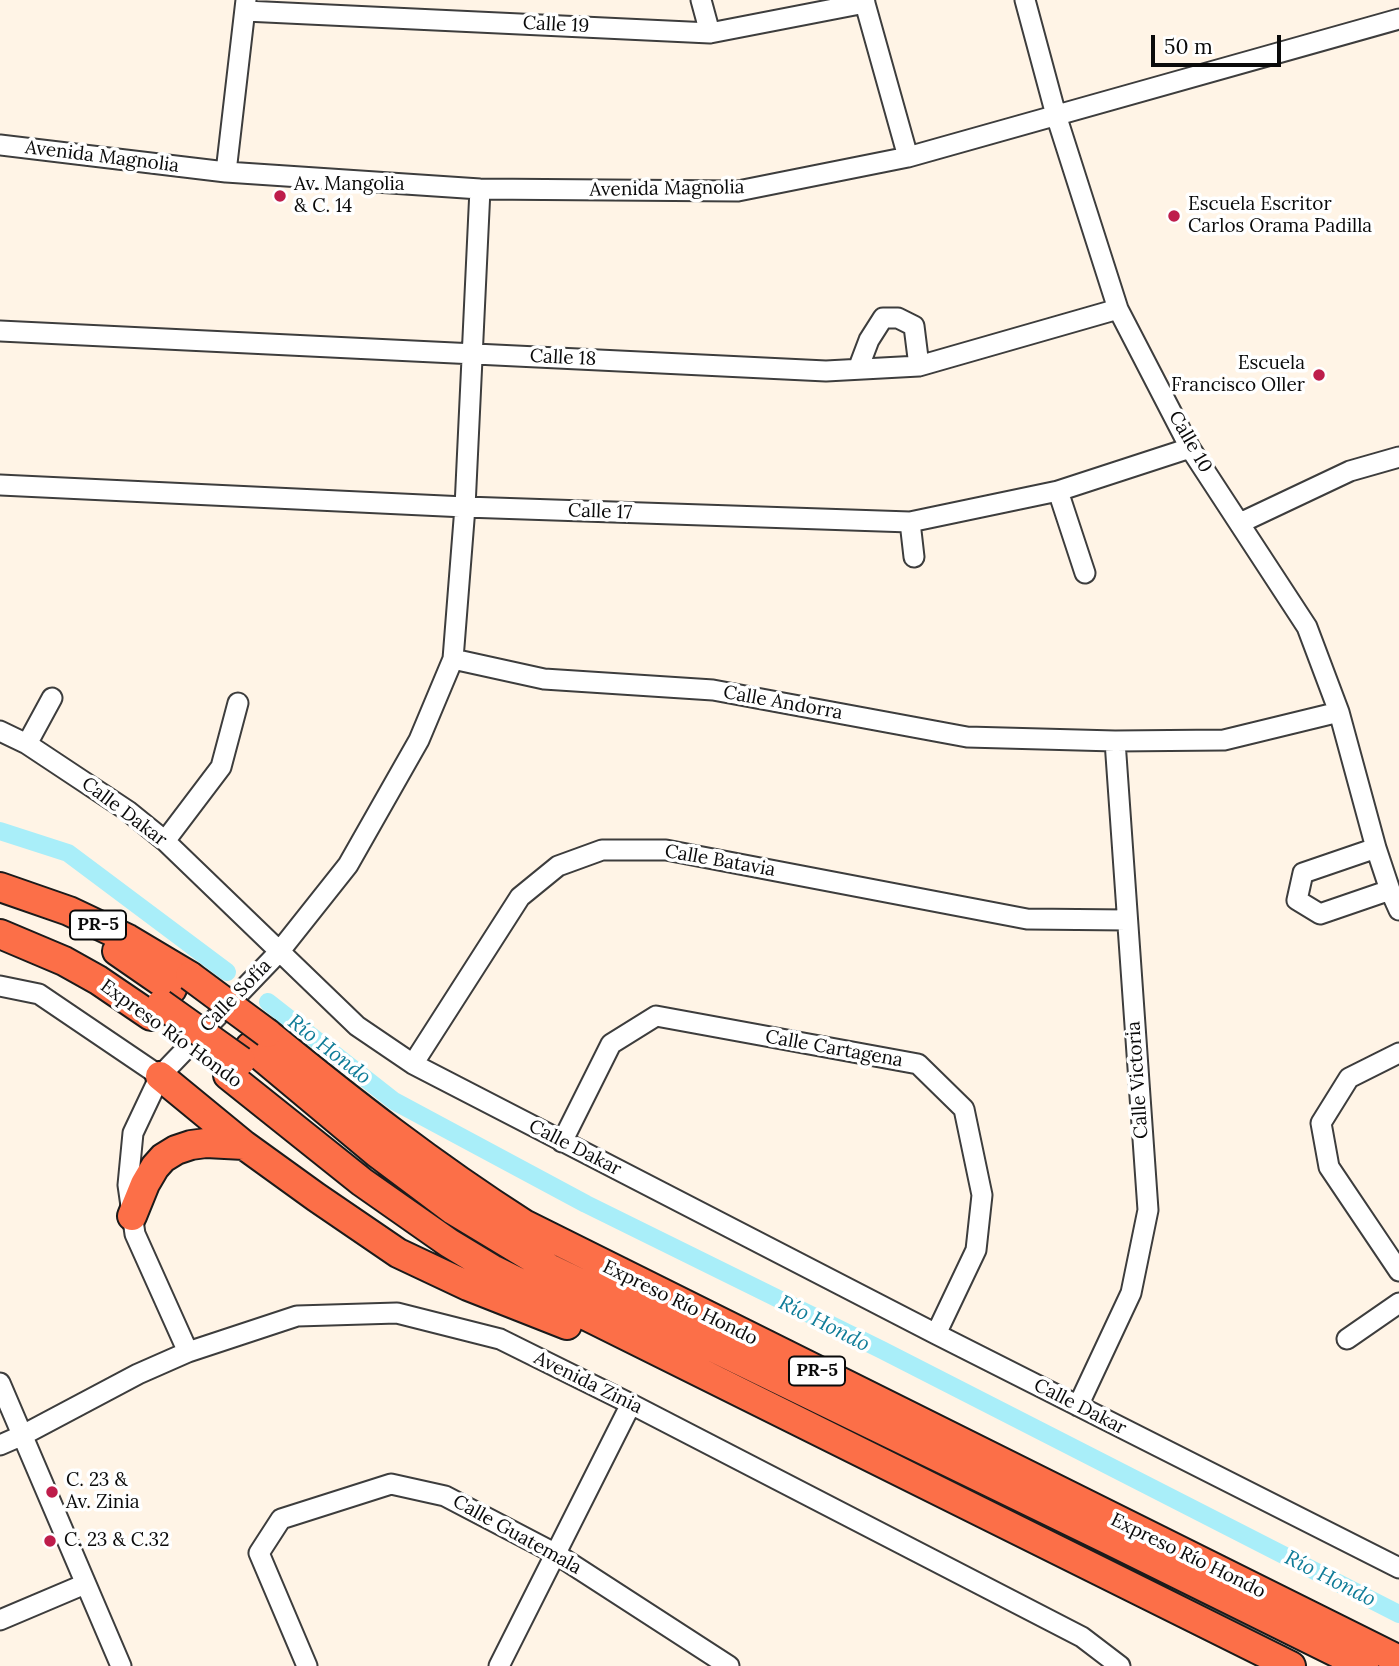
<!DOCTYPE html>
<html>
<head>
<meta charset="utf-8">
<style>
  body { margin:0 }
  #map { position:relative; width:1399px; height:1666px; overflow:hidden; background:#fff4e6; font-family:Lora,serif }
  canvas { display:block }
  .scale { position:absolute; left:1151px; top:35px; width:130px; height:32px; box-sizing:border-box; border:4px solid #0a0a0a; border-top:0; padding-left:9px; font-size:21px; line-height:24px; white-space:nowrap; color:#0a0a0a; -webkit-text-stroke:5px #fff; paint-order:stroke }
</style>
</head>
<body>
<div id="map">
<canvas width="1399" height="1666"></canvas>
<div class="scale">50 m</div>
</div>
<script>
const c = document.querySelector('canvas').getContext('2d');
c.lineJoin = 'round';
function strokePath(path, color, width, dash) {
  c.strokeStyle = color;
  c.lineWidth = width;
  c.lineCap = dash ? 'butt' : 'round';
  c.setLineDash(dash || []);
  c.stroke(path);
}
function write(font, color, halo, rows, align = 'center') {
  c.font = font + ' Lora,serif';
  c.lineWidth = 7;
  c.setLineDash([]);
  c.textBaseline = 'middle';
  c.strokeStyle = halo;
  c.fillStyle = color;
  for (const [text, x, y, turn = 0] of rows) {
    c.save();
    c.translate(x, y);
    c.rotate((+turn || 0) * Math.PI / 180);
    c.textAlign = isNaN(turn) ? turn : align;
    if (halo) c.strokeText(text, 0, 0);
    c.fillText(text, 0, 0);
    c.restore();
  }
}
const canal = new Path2D(`
  M0,831l68,22 159,119
  M268,1002l126,99 192,103 296,146 517,264`);
const minor = new Path2D(`
  M701,0l9,33
  M864,0l44,157
  M1025,0l31,115 62,194 72,139 117,179 32,85 37,136 14,42 9,20
  M245,11l465,22 155,-30
  M0,145l226,27 254,17 258,2 170,-34 491,-138
  M226,172l20,-172
  M0,331l826,40 93,-5 199,-57
  M858,369l11,-29 14,-22h15l16,8 5,40
  M0,485l465,22 445,15 148,-31 132,-43
  M1058,491l27,82
  M910,522l4,35
  M1240,523l110,-52 49,-14
  M453,659l91,20 169,11 254,47 148,4 109,-1 115,-28
  M0,731l27,13 101,67 37,30 192,185 56,38 523,270 463,234
  M27,744l25,-46
  M165,841l56,-74 17,-64
  M1376,848l-73,25 -6,27 23,14 70,-24
  M0,986l39,8 121,82
  M1399,1053l-50,25 -28,45 8,44 70,104
  M413,1064l107,-167 38,-31 44,-16h64l361,69 100,1
  M562,1142l49,-98 45,-28 262,48 46,45 18,86 -6,55 -40,84
  M1347,1339l52,-36
  M188,1352l-53,-118 -7,-49 5,-52 27,-57 119,-124 69,-87 71,-125 34,-81 12,-152 15,-318
  M0,1383l121,283
  M1078,1406l53,-113 17,-83 -33,-469
  M0,1445l23,-10 115,-61 50,-22 109,-36 100,-3 103,26 131,65 451,233 38,29
  M0,1620l85,-36
  M307,1666l-48,-113 22,-34 110,-35 54,12 111,58 173,112
  M499,1666l132,-262`);
const highway = new Path2D(`
  M0,887l69,24 59,28 62,37
  M0,934l64,27 34,19 53,36
  M117,951l55,38
  M267,1033c83,68 166,133 257,191l875,436
  M250,1047l127,106 76,57 96,58 562,273 253,125
  M228,1075l134,107 87,61 43,26 799,397
  M160,1076l84,69
  M132,1216l13,-32 10,-17 8,-9 13,-8 15,-5 15,-2 38,2 72,52 82,56 70,33 99,39`);
const highwayBridge = new Path2D(`
  M190,976l77,57
  M161,1004l80,57`);
const markers = [
  [280,196,7,"#be1d4b"],
  [1174,216,7,"#be1d4b"],
  [1319,375,7,"#be1d4b"],
  [52,1492,7,"#be1d4b"],
  [50,1541,7,"#be1d4b"]
];
const shields = [
  [98,925,56],
  [817,1371,56]
];
const shieldNames = [
  ["PR-5",98,925],
  ["PR-5",817,1371]
];
const streetNames = [
  ["Calle 19",556,25,3],
  ["Avenida Magnolia",102,157,7],
  ["Avenida Magnolia",667,189,-1],
  ["Calle 18",563,358,3],
  ["Calle 10",1190,442,60],
  ["Calle 17",600,512,2],
  ["Calle Andorra",783,703,10],
  ["Calle Dakar",124,812,37],
  ["Calle Batavia",720,861,10],
  ["Calle Sofía",236,996,-46],
  ["Expreso Río Hondo",171,1034,36],
  ["Calle Cartagena",834,1049,10],
  ["Calle Victoria",1138,1080,-94],
  ["Calle Dakar",575,1148,27],
  ["Expreso Río Hondo",680,1303,26],
  ["Avenida Zinia",588,1383,26],
  ["Calle Dakar",1080,1407,27],
  ["Calle Guatemala",517,1535,29],
  ["Expreso Río Hondo",1188,1556,26]
];
const poiNames = [
  ["Av. Mangolia",294,185],
  ["& C. 14",294,207],
  ["Escuela Escritor",1188,205],
  ["Carlos Orama Padilla",1188,227],
  ["Escuela",1305,364,"right"],
  ["Francisco Oller",1305,386,"right"],
  ["C. 23 &",66,1481],
  ["Av. Zinia",66,1503],
  ["C. 23 & C.32",64,1541]
];
const waterNames = [
  ["Río Hondo",329,1050,38],
  ["Río Hondo",824,1324,27],
  ["Río Hondo",1330,1579,27]
];
strokePath(canal, '#a9eef9', 18);
strokePath(minor, '#3d3d3d', 23);
strokePath(highway, '#1b1b1b', 32);
strokePath(minor, '#fff', 19);
strokePath(highway, '#fc6f48', 28);
strokePath(highwayBridge, '#1b1b1b', 32, []);
strokePath(highwayBridge, '#fc6f48', 28);
for (const [x, y, r, color] of markers) {
  const dot = new Path2D();
  dot.arc(x, y, r, 0, 2 * Math.PI);
  c.fillStyle = color;
  c.fill(dot);
  strokePath(dot, '#fff', 2.5);
}
for (const [x, y, w] of shields) {
  const box = new Path2D();
  box.roundRect(x - w / 2, y - 14.5, w, 29, 5);
  c.fillStyle = '#fff';
  c.fill(box);
  strokePath(box, '#0a0a0a', 2);
}
write('bold 18px', '#0a0a0a', null, shieldNames);
write('19px', '#0a0a0a', '#fff', streetNames);
write('19px', '#0a0a0a', '#fff', poiNames, 'left');
write('italic 21px', '#0f7c98', '#fff', waterNames);
</script>
</body>
</html>
